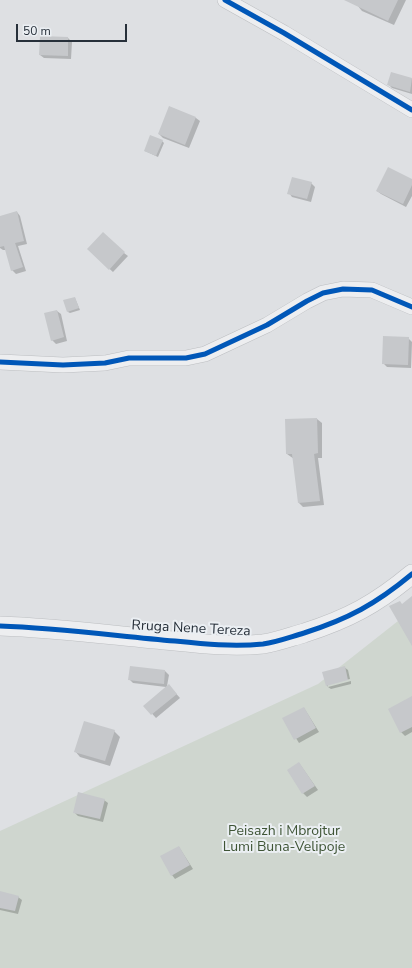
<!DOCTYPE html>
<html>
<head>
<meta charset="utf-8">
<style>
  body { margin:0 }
  #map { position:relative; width:412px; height:968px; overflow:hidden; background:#dee0e3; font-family:"Nunito Sans",sans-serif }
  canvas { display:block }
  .scale { position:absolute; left:16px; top:24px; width:111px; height:18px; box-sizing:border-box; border:2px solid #27303a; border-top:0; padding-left:5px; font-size:12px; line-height:14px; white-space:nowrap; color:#27303a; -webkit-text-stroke:3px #ebeff3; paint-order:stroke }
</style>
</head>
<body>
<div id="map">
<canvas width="412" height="968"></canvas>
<div class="scale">50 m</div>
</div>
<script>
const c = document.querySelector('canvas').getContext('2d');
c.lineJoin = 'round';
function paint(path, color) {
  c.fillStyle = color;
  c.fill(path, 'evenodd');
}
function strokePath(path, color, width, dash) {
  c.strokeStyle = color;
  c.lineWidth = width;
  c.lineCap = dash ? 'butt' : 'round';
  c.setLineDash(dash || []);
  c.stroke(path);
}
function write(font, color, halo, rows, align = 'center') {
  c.font = font + ' "Nunito Sans",sans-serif';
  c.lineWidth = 4;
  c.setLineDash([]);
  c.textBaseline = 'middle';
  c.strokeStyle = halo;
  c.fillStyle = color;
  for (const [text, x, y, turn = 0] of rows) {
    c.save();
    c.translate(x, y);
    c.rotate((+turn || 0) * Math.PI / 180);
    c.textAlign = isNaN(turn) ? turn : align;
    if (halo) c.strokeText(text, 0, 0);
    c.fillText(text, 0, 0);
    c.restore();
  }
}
const green = new Path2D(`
  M412,610v358h-412v-137l318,-147z`);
const shadow = new Path2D(`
  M359,0h47l-12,25 -32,-14 -5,-6z
  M41,37l27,1 4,4 -1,17 -27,-1 -4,-3z
  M392,73l20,6v15l-20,-6 -4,-4z
  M170,107l26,11 4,3 -11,27 -26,-10 -4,-4z
  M162,141l2,2 -6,14 -13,-6z
  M412,180v16l-6,11 -25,-13 -4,-3z
  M311,183l4,4 -4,15 -19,-5 -3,-4z
  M17,212l3,4 7,28 -9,2 8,25 -10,3 -4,-4 -6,-20h-3l-3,-2v-31z
  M92,253h32l4,3 -15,16z
  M75,298l5,12 -10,3 -2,-1z
  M57,311l4,3 6,27 -11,3 -4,-4z
  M408,338l4,4 -1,26 -24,-1 -4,-4z
  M317,419l5,4v35h-4l6,47 -21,2 -4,-4 -5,-44 -7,-5z
  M344,667l4,3 2,9 -22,5v3l-1,-2z
  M165,671l4,4 -2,11 5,3 8,9 -24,20 -11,-12 21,-19 -33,-4 -4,-4z
  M351,681v3l-20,5 -3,-2z
  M412,697v35l-7,4 -4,-4z
  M304,708l15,24 -20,11 -15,-24z
  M114,731l6,6 -10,29 -30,-9 -5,-6z
  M299,763l19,27 -11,7 -4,-4z
  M104,800l4,3 -5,19 -25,-6 -3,-3z
  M179,847l14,22 -18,10 -3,-4z
  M0,892l18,5 4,3 -4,14 -18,-4z`);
const building = new Path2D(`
  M344,0h54l-10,21z
  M40,36l28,1v19l-29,-1z
  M391,72l21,6 -2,14 -23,-7z
  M169,106l27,11 -11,28 -27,-11z
  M150,135l13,5 -7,16 -12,-5z
  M388,167l24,12v6l-9,19 -27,-13z
  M292,177l20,5 -5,17 -20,-5z
  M17,211l7,30 -9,2 8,24 -12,4 -7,-25 -4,1v-31z
  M103,232l22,20 -16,18 -22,-21z
  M75,297l4,11 -12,4 -4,-12z
  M57,310l7,27 -13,4 -7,-28z
  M383,336l26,1 -1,28 -26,-1z
  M317,418l1,35 -4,1 6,47 -22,2 -6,-49h-6l-1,-35z
  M412,596v50l-23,-40 11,-5 2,3z
  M130,666l35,4 -1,14 -36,-4z
  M345,666l3,14 -22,6 -4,-14z
  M169,684l8,10 -26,21 -8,-9z
  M412,696v31l-12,6 -12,-24z
  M304,707l12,21 -22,12 -12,-22z
  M84,721l31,9 -10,31 -31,-9z
  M299,762l16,24 -13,8 -15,-24z
  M78,792l27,7 -5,20 -27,-6z
  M179,846l11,19 -19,11 -11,-20z
  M0,891l19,5 -4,15 -15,-3z`);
const minor = new Path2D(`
  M225,0l59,33 128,77
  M0,362l63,3 42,-2 24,-5h57l19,-4 62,-29 40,-24 16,-8 20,-4 29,1 40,17`);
const tertiary = new Path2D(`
  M0,626c59,2 117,10 175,15 29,3 58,6 88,3 14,-2 27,-7 41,-11 44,-14 72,-29 108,-59`);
const cycleway = new Path2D(`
  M225,0l59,33 128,77
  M0,362l63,3 42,-2 24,-5h57l19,-4 62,-29 40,-24 16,-8 20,-4 29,1 40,17
  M0,626c59,2 117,10 175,15 29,3 58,6 88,3 14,-2 27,-7 41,-11 44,-14 72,-29 108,-59`);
const streetNames = [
  ["Rruga Nene Tereza",191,629,3]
];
const parkNames = [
  ["Peisazh i Mbrojtur",284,832],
  ["Lumi Buna-Velipoje",284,848]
];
paint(green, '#cfd6cf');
paint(shadow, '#0003');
paint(building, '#c6c8cb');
strokePath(minor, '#bcbec1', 16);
strokePath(tertiary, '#bcbec1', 20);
strokePath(minor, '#edeef0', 15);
strokePath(tertiary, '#edeef0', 19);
strokePath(cycleway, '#0057b8', 5);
write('14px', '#27303a', '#ebeff3', streetNames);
write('14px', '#3e5435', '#ebeff3', parkNames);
</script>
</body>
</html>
